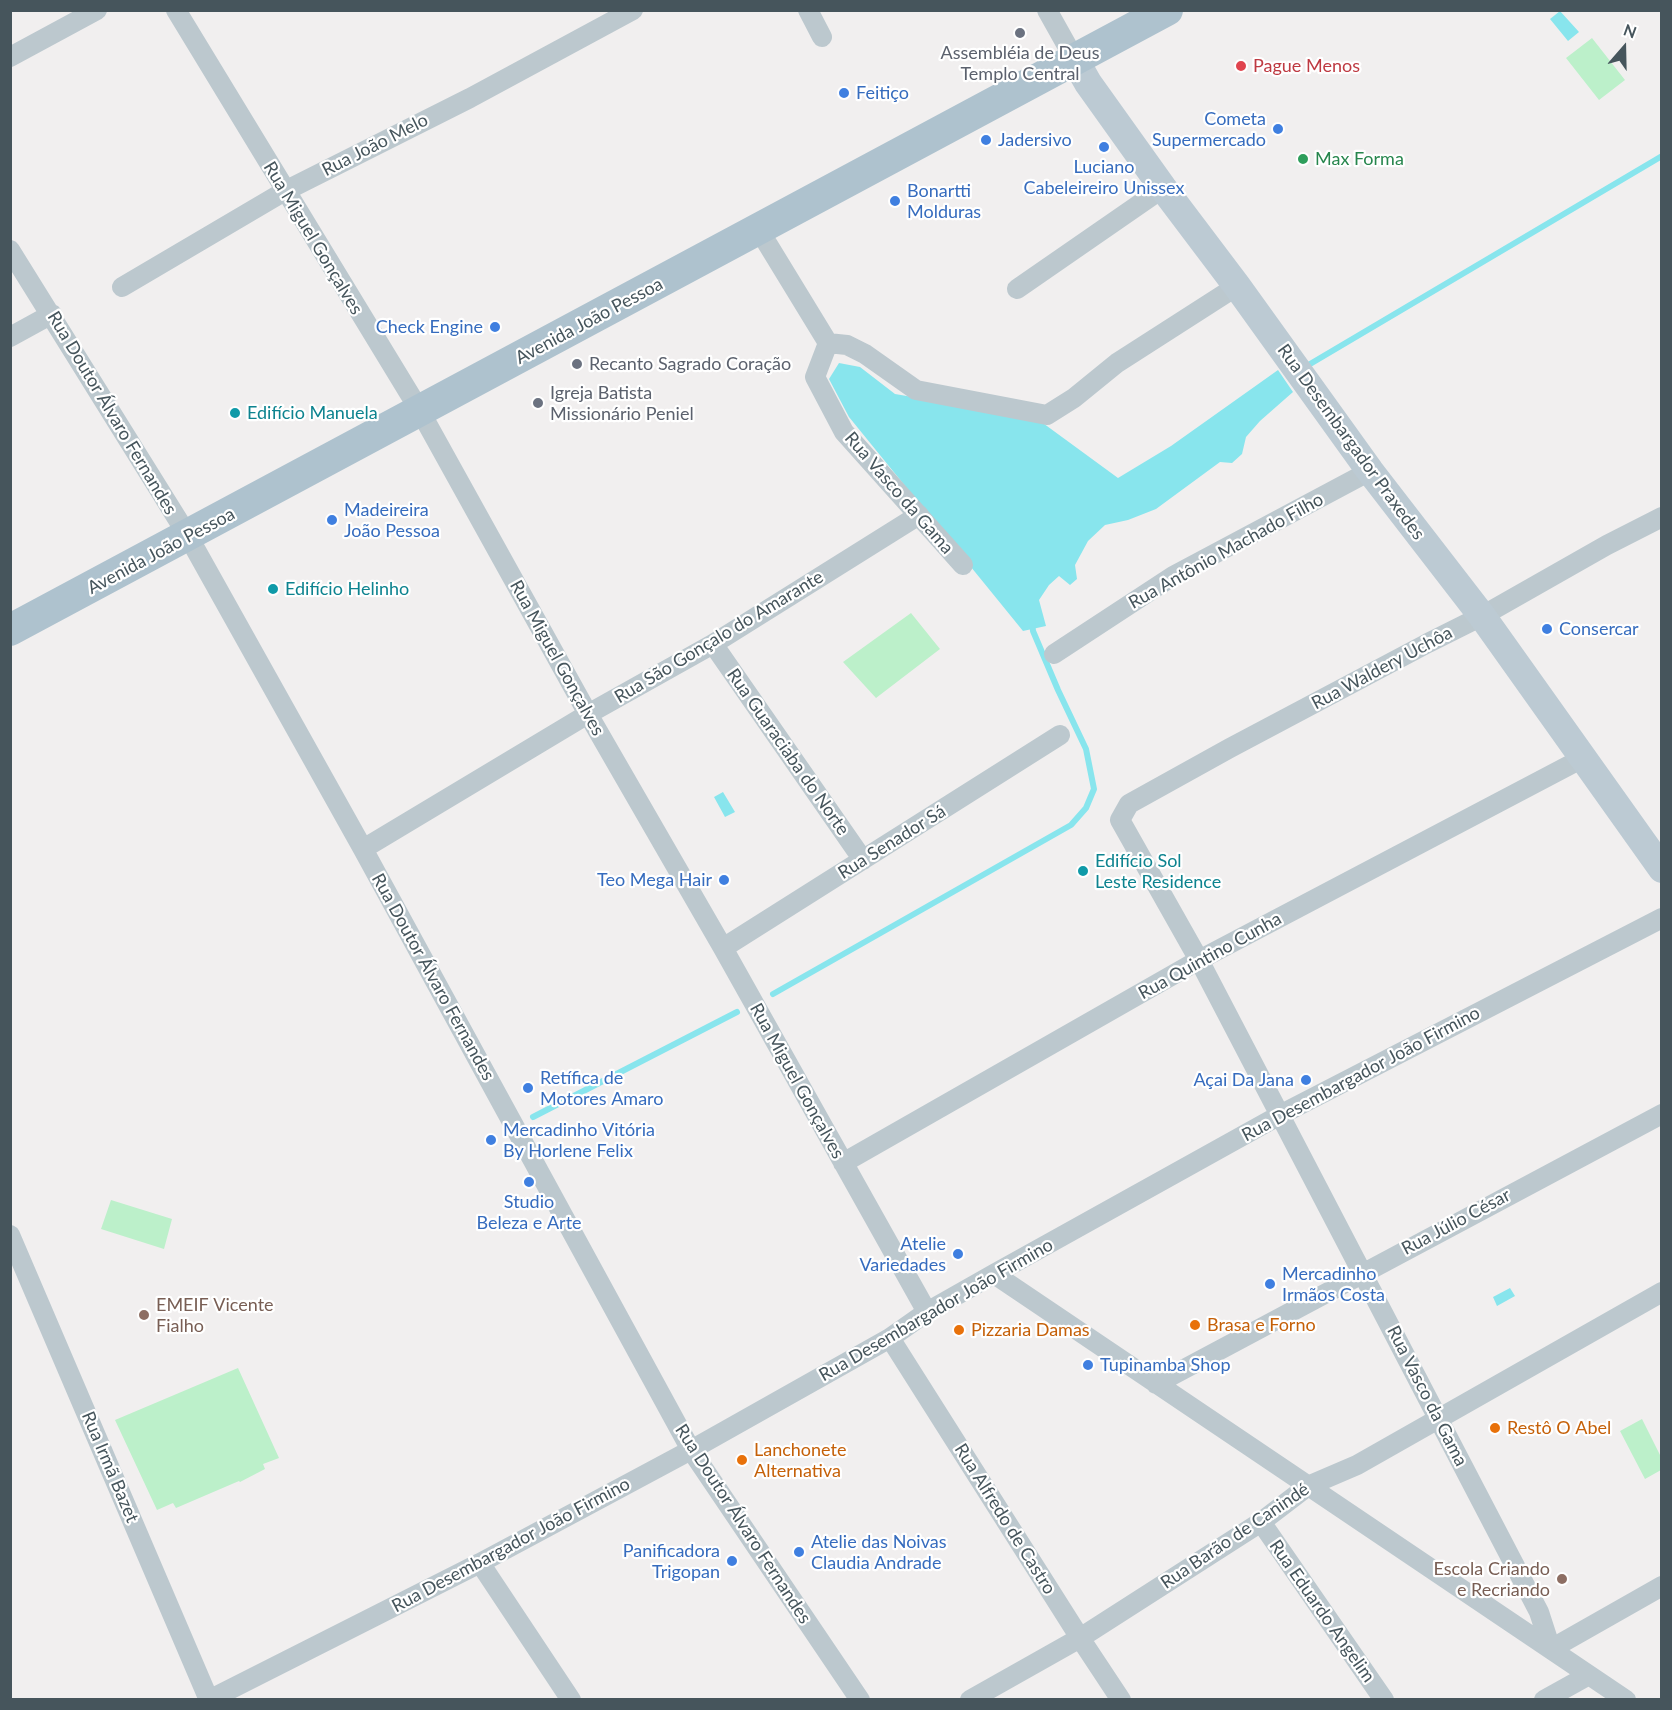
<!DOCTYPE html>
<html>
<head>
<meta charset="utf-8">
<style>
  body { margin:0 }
  #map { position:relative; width:1672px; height:1710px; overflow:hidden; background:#f1efef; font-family:Lato,sans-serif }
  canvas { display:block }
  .frame { position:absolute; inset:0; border:12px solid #46555c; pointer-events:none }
  .north { position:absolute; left:1594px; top:18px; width:60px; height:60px; -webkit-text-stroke:4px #fff; paint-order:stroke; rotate:20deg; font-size:16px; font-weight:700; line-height:24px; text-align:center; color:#46555c }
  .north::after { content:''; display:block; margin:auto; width:21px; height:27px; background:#46555c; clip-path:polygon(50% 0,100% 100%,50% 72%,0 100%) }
</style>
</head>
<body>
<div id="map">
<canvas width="1672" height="1710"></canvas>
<div class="frame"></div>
<div class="north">N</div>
</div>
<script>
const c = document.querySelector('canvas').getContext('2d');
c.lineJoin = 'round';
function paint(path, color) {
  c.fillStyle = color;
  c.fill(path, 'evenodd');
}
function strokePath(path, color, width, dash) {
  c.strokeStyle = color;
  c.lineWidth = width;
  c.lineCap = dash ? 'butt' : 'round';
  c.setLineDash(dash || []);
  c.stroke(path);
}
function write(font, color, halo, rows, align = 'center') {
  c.font = font + ' Lato,sans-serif';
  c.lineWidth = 4.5;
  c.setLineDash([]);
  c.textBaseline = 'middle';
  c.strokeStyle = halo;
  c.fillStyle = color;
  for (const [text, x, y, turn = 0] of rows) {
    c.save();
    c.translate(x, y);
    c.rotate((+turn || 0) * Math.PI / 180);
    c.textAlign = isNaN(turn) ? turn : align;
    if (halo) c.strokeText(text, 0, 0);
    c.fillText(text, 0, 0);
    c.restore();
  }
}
const green = new Path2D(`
  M1592,38l33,42 -26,20 -33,-42z
  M911,613l29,36 -64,49 -33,-36z
  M111,1200l61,19 -8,30 -63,-20z
  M238,1368l41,90 -16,6 2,5 -25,13 -1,-1 -63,27 -3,-5 -16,7 -42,-90z
  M1642,1419l19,38v13l-16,9 -25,-48z`);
const water = new Path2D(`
  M1560,11l19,21 -11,9 -18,-22z
  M839,363l21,4 35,27 141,24 82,60 53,-32 107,-76 15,22 -33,29 -14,16 -4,17 -10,9 -12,-1 -64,47 -28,11 -23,5 -17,16 -13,24 2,14 -7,6 -11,-9 -10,9 -10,15 7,26 -23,5 -174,-214 -20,-38z
  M723,792l12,20 -10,5 -11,-20z
  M1510,1288l5,8 -18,10 -4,-9z`);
const stream = new Path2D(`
  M1305,367l357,-211
  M773,994l298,-169 15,-17 8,-19 -8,-40 -28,-59 -25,-59 -1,-10
  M533,1117l204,-105`);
const street = new Path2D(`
  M176,10l244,401 168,303 135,234 204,364
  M808,10l14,27
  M1047,10l28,50
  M10,57l87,-47
  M759,230l69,113 -13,34 29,55 119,133
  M10,250l178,286 175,313 328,601 169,250
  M122,287l163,-96 185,-93 163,-88
  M1017,289l146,-101
  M10,337l42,-23
  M828,343l19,2 18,9 51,36 131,25 27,-17 43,-35 120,-77
  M713,644l150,216
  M1054,654l119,-78 197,-105
  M363,849l225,-135 125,-70 206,-129
  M723,948l337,-213
  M843,1163l356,-203 384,-202
  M10,1235l199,465
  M994,1274l632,426
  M890,1338l190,300 41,62
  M1156,1384l506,-270
  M1261,1522l123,178
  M480,1563l91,137
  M1551,1649l-12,-37 -340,-652 -79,-140 9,-16 101,-56 198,-105 54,-27 125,-71 55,-28
  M1551,1649l111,-63
  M209,1700l271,-137 211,-113 199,-112 37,-26 67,-38 286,-159 382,-197
  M970,1700l110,-62 181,-116 47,-36 49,-21 305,-173
  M1544,1700l45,-25`);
const secondary = new Path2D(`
  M1075,60l13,23 75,105 74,98 133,185 112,145 180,253`);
const primary = new Path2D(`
  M10,630l1157,-620`);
const markers = [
  [1020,33,6,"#6b7280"],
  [1241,66,6,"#e0444e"],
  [844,93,6,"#3f7fe0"],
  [1278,129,6,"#3f7fe0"],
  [986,140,6,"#3f7fe0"],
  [1104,147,6,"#3f7fe0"],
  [1303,159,6,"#2e9e5b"],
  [895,201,6,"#3f7fe0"],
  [495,327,6,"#3f7fe0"],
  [577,364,6,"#6b7280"],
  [538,403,6,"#6b7280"],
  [235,413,6,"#0f9aa8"],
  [332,520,6,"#3f7fe0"],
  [273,589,6,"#0f9aa8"],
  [1547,629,6,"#3f7fe0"],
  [1083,871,6,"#0f9aa8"],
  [724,880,6,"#3f7fe0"],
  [1306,1080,6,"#3f7fe0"],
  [528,1088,6,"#3f7fe0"],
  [491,1140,6,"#3f7fe0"],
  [529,1182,6,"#3f7fe0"],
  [958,1254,6,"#3f7fe0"],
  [1270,1284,6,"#3f7fe0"],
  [144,1315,6,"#8d6e63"],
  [1195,1325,6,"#e8710a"],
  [959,1330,6,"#e8710a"],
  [1088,1365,6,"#3f7fe0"],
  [1495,1428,6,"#e8710a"],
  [742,1460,6,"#e8710a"],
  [799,1552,6,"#3f7fe0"],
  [732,1561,6,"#3f7fe0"],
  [1562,1579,6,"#8d6e63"]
];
const worshipNames = [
  ["Assembléia de Deus",1020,53,"center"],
  ["Templo Central",1020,74,"center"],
  ["Recanto Sagrado Coração",589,364],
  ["Igreja Batista",550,393],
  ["Missionário Peniel",550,414]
];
const healthNames = [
  ["Pague Menos",1253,66]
];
const shopNames = [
  ["Feitiço",856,93],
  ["Cometa",1266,119,"right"],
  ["Supermercado",1266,140,"right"],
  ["Jadersivo",998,140],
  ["Luciano",1104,167,"center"],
  ["Cabeleireiro Unissex",1104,188,"center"],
  ["Bonartti",907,191],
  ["Molduras",907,212],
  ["Check Engine",483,327,"right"],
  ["Madeireira",344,510],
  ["João Pessoa",344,531],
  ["Consercar",1559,629],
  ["Teo Mega Hair",712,880,"right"],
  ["Retífica de",540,1078],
  ["Motores Amaro",540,1099],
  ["Açai Da Jana",1294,1080,"right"],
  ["Mercadinho Vitória",503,1130],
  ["By Horlene Felix",503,1151],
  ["Studio",529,1202,"center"],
  ["Beleza e Arte",529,1223,"center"],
  ["Atelie",946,1244,"right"],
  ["Variedades",946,1265,"right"],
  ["Mercadinho",1282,1274],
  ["Irmãos Costa",1282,1295],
  ["Tupinamba Shop",1100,1365],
  ["Atelie das Noivas",811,1542],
  ["Claudia Andrade",811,1563],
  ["Panificadora",720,1551,"right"],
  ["Trigopan",720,1572,"right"]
];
const streetNames = [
  ["Rua João Melo",375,145,-27],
  ["Rua Miguel Gonçalves",313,238,59],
  ["Avenida João Pessoa",589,321,-28],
  ["Rua Doutor Álvaro Fernandes",112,413,59],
  ["Rua Desembargador Praxedes",1351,442,54],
  ["Rua Vasco da Gama",899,493,49],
  ["Avenida João Pessoa",161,551,-28],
  ["Rua Antônio Machado Filho",1226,551,-29],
  ["Rua São Gonçalo do Amarante",719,637,-31],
  ["Rua Miguel Gonçalves",557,658,61],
  ["Rua Waldery Uchôa",1382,668,-28],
  ["Rua Guaraciaba do Norte",788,752,55],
  ["Rua Senador Sá",892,842,-32],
  ["Rua Quintino Cunha",1210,956,-29],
  ["Rua Doutor Álvaro Fernandes",433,977,61],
  ["Rua Desembargador João Firmino",1361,1074,-28],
  ["Rua Miguel Gonçalves",797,1081,61],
  ["Rua Júlio César",1456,1222,-28],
  ["Rua Desembargador João Firmino",936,1310,-30],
  ["Rua Vasco da Gama",1427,1396,63],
  ["Rua Irmã Bazet",110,1467,67],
  ["Rua Alfredo de Castro",1005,1519,58],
  ["Rua Doutor Álvaro Fernandes",743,1524,57],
  ["Rua Barão de Canindé",1235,1536,-34],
  ["Rua Desembargador João Firmino",511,1545,-28],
  ["Rua Eduardo Angelim",1322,1611,55]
];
const leisureNames = [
  ["Max Forma",1315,159]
];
const cultureNames = [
  ["Edifício Manuela",247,413],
  ["Edifício Helinho",285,589],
  ["Edifício Sol",1095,861],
  ["Leste Residence",1095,882]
];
const educationNames = [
  ["EMEIF Vicente",156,1305],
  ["Fialho",156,1326],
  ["Escola Criando",1550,1569,"right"],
  ["e Recriando",1550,1590,"right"]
];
const foodNames = [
  ["Brasa e Forno",1207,1325],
  ["Pizzaria Damas",971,1330],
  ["Restô O Abel",1507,1428],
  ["Lanchonete",754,1450],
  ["Alternativa",754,1471]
];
paint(green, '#bcf0ca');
paint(water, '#88e5ed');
strokePath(stream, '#88e5ed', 6);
strokePath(street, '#bcc8ce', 20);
strokePath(secondary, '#bccad3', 28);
strokePath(primary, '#aec2ce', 32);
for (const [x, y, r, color] of markers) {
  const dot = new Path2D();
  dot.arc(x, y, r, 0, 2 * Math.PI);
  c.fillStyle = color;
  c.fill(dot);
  strokePath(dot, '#fff', 2);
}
write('18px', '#5b616d', '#fff', worshipNames, 'left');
write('18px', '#be3a42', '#fff', healthNames, 'left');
write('18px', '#366cbe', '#fff', shopNames, 'left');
write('18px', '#46555c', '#fff', streetNames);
write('18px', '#27864d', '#fff', leisureNames, 'left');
write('18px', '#0d838f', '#fff', cultureNames, 'left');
write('18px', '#785e54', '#fff', educationNames, 'left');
write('18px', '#c56008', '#fff', foodNames, 'left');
</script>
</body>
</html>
